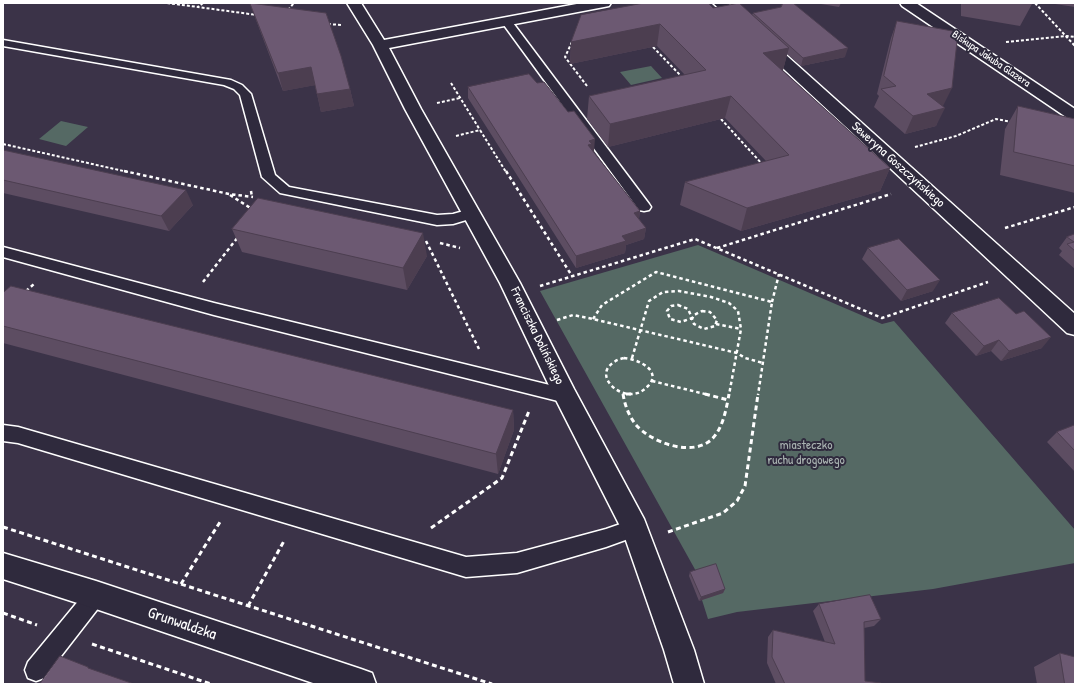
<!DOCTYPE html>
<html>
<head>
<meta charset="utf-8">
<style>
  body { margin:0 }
  #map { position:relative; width:1078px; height:687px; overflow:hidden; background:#3b3348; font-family:"Patrick Hand",sans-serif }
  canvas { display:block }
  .frame { position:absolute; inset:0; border:4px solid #fff; pointer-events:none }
</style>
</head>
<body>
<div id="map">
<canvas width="1078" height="687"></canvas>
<div class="frame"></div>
</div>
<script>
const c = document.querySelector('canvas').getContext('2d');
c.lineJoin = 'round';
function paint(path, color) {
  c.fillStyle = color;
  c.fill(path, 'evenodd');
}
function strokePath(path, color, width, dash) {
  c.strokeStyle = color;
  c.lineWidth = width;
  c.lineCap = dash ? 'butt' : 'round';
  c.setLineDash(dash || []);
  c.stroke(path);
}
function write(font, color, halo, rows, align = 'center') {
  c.font = font + ' "Patrick Hand",sans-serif';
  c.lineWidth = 4;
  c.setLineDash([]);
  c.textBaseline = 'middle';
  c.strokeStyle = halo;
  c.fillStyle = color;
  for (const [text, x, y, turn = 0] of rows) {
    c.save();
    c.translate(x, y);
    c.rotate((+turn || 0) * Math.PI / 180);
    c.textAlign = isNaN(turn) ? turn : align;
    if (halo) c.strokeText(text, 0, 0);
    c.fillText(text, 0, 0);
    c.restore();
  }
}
const green = new Path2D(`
  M651,66l11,12 -31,7 -11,-13z
  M61,121l27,6 -22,19 -27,-7z
  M698,245l184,79 12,-3 181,209v33l-142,26 -196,23 -29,7 -6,-19 -5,-27 -157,-282z`);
const pathFar2 = new Path2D(`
  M167,3l31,4
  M203,3l-5,4 59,8
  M1035,3l40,43
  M288,10l6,-7
  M328,24l13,1
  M572,42l-7,15 22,29
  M1006,42l61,-6 8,1
  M653,47l29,30
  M451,83l29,47
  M437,103l23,-5
  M721,119l42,46
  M456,136l24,-6 26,42
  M3,144l125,28
  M915,147l41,-11 40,-17 16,3`);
const pathFar1 = new Path2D(`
  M124,171l105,23 24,3
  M506,171l66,105
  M251,191l1,6
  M230,195l22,14
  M1005,228l70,-21
  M426,241l53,108
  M440,243l20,5
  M717,248l174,-54
  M203,282l35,-45
  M540,286l155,-47 187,79 106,-36
  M26,291l8,-7
  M772,302l7,-28
  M678,305l10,4 4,9 -11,4 -11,-3 -3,-8 4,-5z
  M702,311l8,1 7,8 -2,6 -11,3 -10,-5 -2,-5 2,-4z
  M593,319l9,-14 54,-33 116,30 -14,93
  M557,320l16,-5 20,4 144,34 8,5 18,5
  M716,324l25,5
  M624,358c14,1 40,13 23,29 -20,21 -56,-10 -34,-24 3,-3 7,-4 11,-5z
  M632,358l17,-57 14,-9 16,-1 32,6 18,6 9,8 3,18 -12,66
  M652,381l57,14`);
const path = new Path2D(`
  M623,394c2,12 6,22 13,31 15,17 56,33 76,14 10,-10 13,-25 16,-39
  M626,394h6
  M705,394l23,6 1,-6
  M3,527l489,157
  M431,528l71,-50 27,-67
  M668,532l55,-19 14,-12 8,-15 13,-92
  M181,584l39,-62
  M248,606l36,-65
  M3,613l34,12
  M92,644l119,40`);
const lane = new Path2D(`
  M506,18l4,1 139,185 2,3 -2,3 -5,1 -5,-1 -138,-189z
  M3,40l228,40 11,5 9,9 24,81 14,12 148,28 16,-1 18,-5 5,2 2,3 -2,3 -23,7 -16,1 -157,-32 -18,-16 -22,-82 -6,-6 -10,-4 -221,-39z
  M3,247l211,56 352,86 6,2 2,5 -2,5 -6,2 -352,-88 -211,-58z
  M3,425l15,2 448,130 51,-4 89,-24 29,-10 7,3 3,6 -3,6 -36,13 -89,26 -51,4 -448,-134 -15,-2z
  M96,585l7,3 3,7 -3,7 -59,76 -8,3 -8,-3 -3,-8 3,-8 61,-74z`);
const street = new Path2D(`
  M347,3h14l23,37 198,-37h29l-2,3 -5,1 -215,41 32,61 99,174 54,106 70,130 50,131 10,34h-30l-10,-34 -41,-118 -69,-136 -54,-113 -95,-174 -32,-64z
  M713,3h15l347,311v21l-8,-2z`);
const secondary = new Path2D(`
  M900,3h16l159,106v12l-6,-2 -167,-113z
  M3,553l93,28 265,88 11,4 4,11h-60l-220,-75 -93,-30z`);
const wall = new Path2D(`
  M250,3l100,86 4,17 -33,6 -6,-27 -32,6 -27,-71z
  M815,3h26l-2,4z
  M961,3h70l1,1 -12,22 -59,-10z
  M1055,3h20v4l-20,-3z
  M713,8l39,7 1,-2 92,44 -44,9 -14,-12 -4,16h-1l108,98 -10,23 -139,40 -61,-26 5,-23 81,-21 -41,-43 -117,29 -21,-28 2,-23 96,-21 -28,-29 -87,18 1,-22z
  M897,21l46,85 -7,20 -31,8 -31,-27 5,-11 -2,-2 14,-56z
  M537,83l57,68h-1l47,60 -1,8 7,9 -2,11 -18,6 -1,8 -49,15 -108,-170v-11z
  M1018,106l57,13v74l-75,-18 5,-46z
  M3,150l190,55 -24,26 -166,-38z
  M232,229l195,27 -20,34 -165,-38z
  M1075,234v35l-16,-14 3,-4 -3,-3 8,-11z
  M868,248l65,43 -32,10 -39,-42z
  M952,313l90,35 -41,13 -10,-10 -15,5 -31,-33z
  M3,326l510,84 1,20 -16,44 -495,-131z
  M1075,425v47l-28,-30 10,-10z
  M690,572l35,17 -2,4 -24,8 -10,-25z
  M819,604l62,15 -7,7 -10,2 1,53 16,3h-105l-9,-21 1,-26 5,-7 52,12 -12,-31z
  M1060,653l15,31h-38l-3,-17z`);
const shadedWall = new Path2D(`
  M660,24l-3,22 -87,18 1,-22z
  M789,48l-6,22 -26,5 6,-22z
  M848,48l-3,9 -44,9 2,-8z
  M311,67l5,18 -33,6 -5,-18z
  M952,88l-9,18 -24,5 8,-17z
  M350,89l4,17 -33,6 -4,-18z
  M731,96l-6,22 -117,29 2,-23z
  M945,108l-9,18 -31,8 8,-18z
  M595,139l-1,12 -3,1 -3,5 1,-16z
  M890,168l-10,23 -139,40 6,-23z
  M186,190l7,15 -24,26 -8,-15z
  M640,211l-2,12 -4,-10z
  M646,228l-2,11 -18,6 -1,8 -49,15v-12l46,-20z
  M423,233l4,23 -20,34 -4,-22z
  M940,280l-7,11 -32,10 6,-11z
  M1051,337l-9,11 -41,13 8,-10z
  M999,340l-8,11 -15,5 8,-10z
  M513,410l1,20 -16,44 -2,-20z
  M725,589l-2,4 -24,8 2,-4z`);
const building = new Path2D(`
  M250,3l76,10 15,43 9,33 -33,5 -6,-27 -33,6z
  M644,3h64l5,5 26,-5 50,45 -26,5 127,115 -143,40 -62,-26 104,-27 -58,-59 -121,28 -21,-28 117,-26 -46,-46 -89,18 10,-27z
  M783,3h10l55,45 -45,10 -50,-45 28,-6z
  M897,21l61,11 -6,56 -25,6 18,14 -32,8 -32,-27 15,-3 -12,-10z
  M529,74l8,9 7,-1 24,30 6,-1 21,28 -6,2 3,3 -4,1 52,66 -6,2 12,15 -24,8 4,5 -50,15 -108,-169z
  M1018,106l57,13v47l-61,-14z
  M3,150l183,40 -25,26 -158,-36z
  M258,198l165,35 -20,35 -171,-39z
  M1075,234v17l-8,-7 7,-2 -7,-5z
  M899,239l41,41 -33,10 -39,-42z
  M11,286l502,124 -17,44 -493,-128v-33z
  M999,298l17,16 8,-3 27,26 -42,14 -10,-11 -15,6 -32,-33z
  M1075,425v26l-18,-19z
  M716,564l9,25 -24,8 -11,-25z
  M870,595l11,24 -17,3 1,59 16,2v1h-96l-13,-27 1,-27 62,14 -16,-40z
  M1060,653l15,4v27h-10z
  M60,656l28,11v1l46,16h-94z`);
const farStreetnames = [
  ["Biskupa Jakuba Glazera",991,59,34]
];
const streetNames = [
  ["Seweryna Goszczyńskiego",898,165,42],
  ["Franciszka Dolińskiego",537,336,64]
];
const parkNames = [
  ["miasteczko",806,446],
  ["ruchu drogowego",806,461]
];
const nearStreetnames = [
  ["Grunwaldzka",182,624,19]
];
paint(green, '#556964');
strokePath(lane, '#fff', 3);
strokePath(street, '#fff', 3);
strokePath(secondary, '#fff', 3);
strokePath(pathFar2, '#fff', 2, [3, 2]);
strokePath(pathFar1, '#fff', 2.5, [3.5, 3]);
strokePath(path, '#fff', 3, [5, 3.5]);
paint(lane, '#2f2a3d');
paint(street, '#2f2a3d');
paint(secondary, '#2f2a3d');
paint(wall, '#5d4d62');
paint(shadedWall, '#4c3e50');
paint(building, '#6c5972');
strokePath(building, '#4c3e50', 1);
write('11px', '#fff', '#2f2a3d', farStreetnames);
write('13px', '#fff', '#2f2a3d', streetNames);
write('13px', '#aab4b2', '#2f2a3d', parkNames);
write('16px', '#fff', '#2f2a3d', nearStreetnames);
</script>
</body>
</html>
